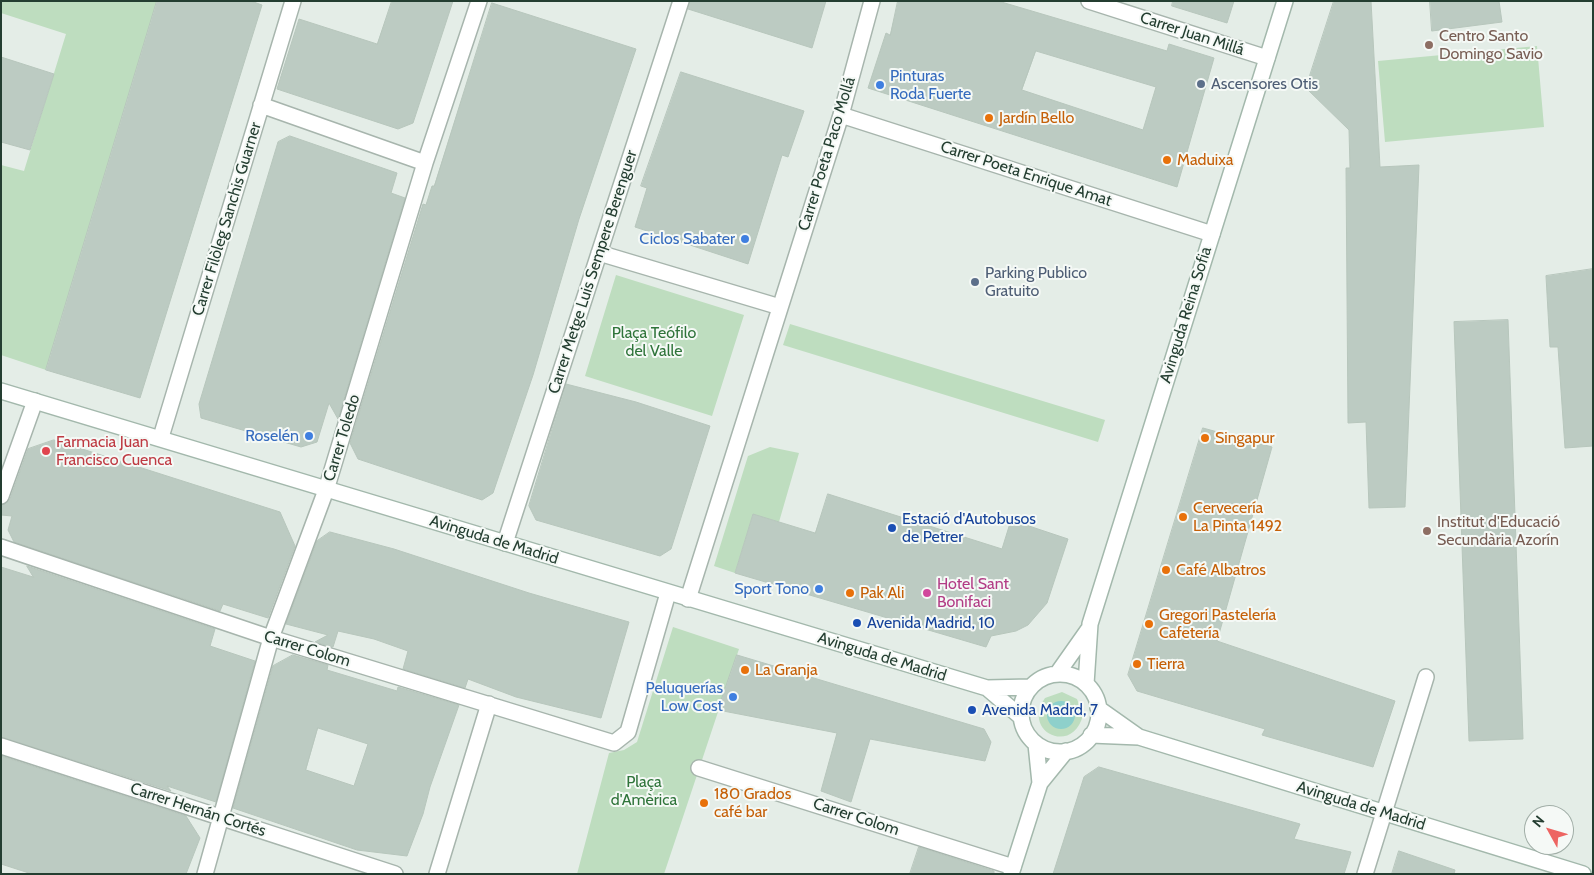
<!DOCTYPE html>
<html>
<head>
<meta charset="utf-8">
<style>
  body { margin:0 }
  #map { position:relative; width:1594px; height:875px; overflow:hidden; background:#e4ede7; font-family:Cabin,sans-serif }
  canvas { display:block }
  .frame { position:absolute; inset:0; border:2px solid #243e31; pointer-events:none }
  .north { position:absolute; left:1524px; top:805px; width:50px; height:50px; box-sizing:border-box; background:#f5f9f6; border:1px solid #a1aea7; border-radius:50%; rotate:309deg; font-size:14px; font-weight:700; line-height:20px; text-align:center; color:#243e31 }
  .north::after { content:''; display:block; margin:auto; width:18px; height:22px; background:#ed6562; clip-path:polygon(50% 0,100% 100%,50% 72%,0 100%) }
</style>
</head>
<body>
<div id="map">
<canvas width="1594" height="875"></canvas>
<div class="frame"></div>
<div class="north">N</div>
</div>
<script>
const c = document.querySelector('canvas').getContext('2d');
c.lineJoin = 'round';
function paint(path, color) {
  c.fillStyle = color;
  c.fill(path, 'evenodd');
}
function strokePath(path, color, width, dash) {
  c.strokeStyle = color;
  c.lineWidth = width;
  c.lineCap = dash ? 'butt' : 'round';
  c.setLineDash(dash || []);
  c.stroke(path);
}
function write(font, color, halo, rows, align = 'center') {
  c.font = font + ' Cabin,sans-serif';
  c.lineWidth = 4;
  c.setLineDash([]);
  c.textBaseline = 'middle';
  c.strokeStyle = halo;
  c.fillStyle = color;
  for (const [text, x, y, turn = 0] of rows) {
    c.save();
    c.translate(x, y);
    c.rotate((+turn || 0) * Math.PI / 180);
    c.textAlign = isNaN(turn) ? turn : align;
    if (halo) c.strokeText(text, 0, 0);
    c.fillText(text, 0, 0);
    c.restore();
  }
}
const green = new Path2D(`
  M1,1h156l-111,369 -45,-15v-190l23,6 42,-137 -65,-21z
  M1537,46l7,81 -159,15 -7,-81z
  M616,275l128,40 -32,101 -127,-40z
  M790,324l315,96 -7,22 -315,-97z
  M770,447l29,6 -20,69 -26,-7 -18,58 -21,-7 34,-110z
  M673,627l66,22 -75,225h-87l32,-121 15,-3 13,-8z
  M1062,692l15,7 6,16c-10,41 -62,17 -38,-17z`);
const water = new Path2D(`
  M1047 715a14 14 0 1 1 28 0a14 14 0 1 1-28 0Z`);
const building = new Path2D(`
  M157,1h94l11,4 -122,393 -94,-28z
  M392,1h61l-40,122 -15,6 -121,-40 22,-70 78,25z
  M690,1h136l-14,47 -124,-39z
  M898,1h100l169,50 2,-7 45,14 -37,129 -309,-99 18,-55 4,2zM1036,51l120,36 -13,43 -121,-40z
  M1173,1h61l-7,22 -55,-17z
  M1334,1h37l9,166 39,-2 -14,342 -36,1 -3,-86 -18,1 -2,-255h4l-1,-38 -43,-42z
  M1430,1h69l3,21 -70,9z
  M492,3l144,46 -57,170 -46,156 -40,118 -11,7 -124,-41 -8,-16 73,-239 3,1 6,-19h2z
  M1,57l53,17 -24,76 -29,-8z
  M681,72l123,39 -16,46 -6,-2 -34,109 -113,-37 12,-39 -6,-2z
  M290,136l107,37 -6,20 14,5 -67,221 -9,-16 -12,39 -16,5 -100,-29 -2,-14 79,-262z
  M1593,269v177l-28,2 -7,-101h-8l-4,-71z
  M1508,320l15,419 -54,2 -15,-419z
  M566,384l70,18 74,24 -39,123 -11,7 -124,-36 -7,-14z
  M1203,428l69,19 -55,194 178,60 -22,66 -111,-32 3,-6 -128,-38 -9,-16z
  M54,440l226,72 15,34 -27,72 -45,-14 -3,7 -206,-69 -6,-12 4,-14 -11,-1v-10l9,-6 18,-50z
  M828,494l174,55 9,-29 57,19 -21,64 -19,22 -12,6 -25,5 -5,11 -251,-74 18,-59 62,19z
  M330,532l64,17 135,44 100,29 -28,96 -85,-21 -48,-18 -3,9 -62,-19 5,-18 -34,-12 -36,-8 -5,16 -18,-5 13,-7 -42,-11 31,-83z
  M27,566l188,63 -5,17 45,15 -39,141 -49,-16 4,5 -170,-54v-170l32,10z
  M293,655l35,10 -1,5 70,21 1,-4 61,18 -29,82 -7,27 -16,42 -50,-6 -124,-42 40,-142zM318,728l50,16 -14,42 -48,-16z
  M737,655l247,74 7,13 -6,19 -115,-22 -19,63 -30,-11 16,-58 -119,-23z
  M1,756l185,60 14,22 -14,36h-154l-31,-10z
  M1099,767l201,57 -6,15 57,13 -7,22h-291l31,-97z
  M919,847l75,24v3h-84z
  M1399,851l56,19 -1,4h-62z`);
const street = new Path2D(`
  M1089,1l178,57
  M261,105l164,58
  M841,115l371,119
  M599,253l181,54
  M161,437l132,-436
  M1,496l34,-95
  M505,543l176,-542
  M1,547l270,91 343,105 14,-11 40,-139
  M688,599l153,-484 31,-114
  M1,746l394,128
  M699,768l314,99
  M205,874l66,-236 55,-148 99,-327 54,-162
  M437,874l52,-170
  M1365,874l61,-197`);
const secondary = new Path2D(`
  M1,391l986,297 43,-1
  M1057,674l31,-44
  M1021 713a39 39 0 1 1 78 0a39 39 0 1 1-78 0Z
  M1086,684l4,-60 195,-623
  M987,688l34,29
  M1098,708l41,29
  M1091,735l48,2 444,137
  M1036,744l4,39
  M1011,874l29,-91 26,-32`);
const markers = [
  [1429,45,5,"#8d6e63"],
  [1201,84,5,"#5c6f8a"],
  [880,85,5,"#3f7fe0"],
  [989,118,5,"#e8710a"],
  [1167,160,5,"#e8710a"],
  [745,239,5,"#3f7fe0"],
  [975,282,5,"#5c6f8a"],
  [309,436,5,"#3f7fe0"],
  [1205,438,5,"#e8710a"],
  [46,451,5,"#e0444e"],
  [1183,517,5,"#e8710a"],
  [892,528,5,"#1a4fb4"],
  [1427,531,5,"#8d6e63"],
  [1166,570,5,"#e8710a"],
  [819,589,5,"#3f7fe0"],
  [850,593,5,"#e8710a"],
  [927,593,5,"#d1479c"],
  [857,623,5,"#1a4fb4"],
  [1149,624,5,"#e8710a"],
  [1137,664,5,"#e8710a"],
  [745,670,5,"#e8710a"],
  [733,697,5,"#3f7fe0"],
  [972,710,5,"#1a4fb4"],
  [704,803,5,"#e8710a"]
];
const streetNames = [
  ["Carrer Juan Millá",1192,34,18],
  ["Carrer Poeta Paco Mollá",827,154,-73],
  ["Carrer Poeta Enrique Amat",1026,174,18],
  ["Carrer Filòleg Sanchis Guarner",227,219,-73],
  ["Carrer Metge Luis Sempere Berenguer",593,272,-72],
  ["Avinguda Reina Sofia",1186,315,-73],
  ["Carrer Toledo",342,438,-73],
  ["Avinguda de Madrid",494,540,17],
  ["Carrer Colom",307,649,17],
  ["Avinguda de Madrid",882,657,17],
  ["Avinguda de Madrid",1361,806,17],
  ["Carrer Hernán Cortés",198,810,18],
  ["Carrer Colom",856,817,18]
];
const educationNames = [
  ["Centro Santo",1439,36],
  ["Domingo Savio",1439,54],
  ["Institut d'Educació",1437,522],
  ["Secundària Azorín",1437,540]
];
const shopNames = [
  ["Pinturas",890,76,"left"],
  ["Roda Fuerte",890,94,"left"],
  ["Ciclos Sabater",735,239],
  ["Roselén",299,436],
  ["Sport Tono",809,589],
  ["Peluquerías",723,688],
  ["Low Cost",723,706]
];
const serviceNames = [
  ["Ascensores Otis",1211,84],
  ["Parking Publico",985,273],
  ["Gratuito",985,291]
];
const foodNames = [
  ["Jardín Bello",999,118],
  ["Maduixa",1177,160],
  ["Singapur",1215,438],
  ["Cervecería",1193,508],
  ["La Pinta 1492",1193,526],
  ["Café Albatros",1176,570],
  ["Pak Ali",860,593],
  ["Gregori Pastelería",1159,615],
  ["Cafetería",1159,633],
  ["Tierra",1147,664],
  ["La Granja",755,670],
  ["180 Grados",714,794],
  ["café bar",714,812]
];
const parkNames = [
  ["Plaça Teófilo",654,333],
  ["del Valle",654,351],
  ["Plaça",644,782],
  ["d'Amèrica",644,800]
];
const healthNames = [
  ["Farmacia Juan",56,442],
  ["Francisco Cuenca",56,460]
];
const transitNames = [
  ["Estació d'Autobusos",902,519],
  ["de Petrer",902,537],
  ["Avenida Madrid, 10",867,623],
  ["Avenida Madrd, 7",982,710]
];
const hotelNames = [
  ["Hotel Sant",937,584],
  ["Bonifaci",937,602]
];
paint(green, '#beddbf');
paint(water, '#8ed0cb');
paint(building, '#bccbc2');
strokePath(building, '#b7c6bc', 1);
strokePath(street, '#a7b5ad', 18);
strokePath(secondary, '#a3b8ac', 18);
strokePath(street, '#fff', 15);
strokePath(secondary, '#fff', 15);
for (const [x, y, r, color] of markers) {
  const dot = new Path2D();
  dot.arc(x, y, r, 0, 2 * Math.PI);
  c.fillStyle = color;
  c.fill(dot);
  strokePath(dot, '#f5f9f6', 2);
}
write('16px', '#243e31', '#f5f9f6', streetNames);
write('16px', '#785e54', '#f5f9f6', educationNames, 'left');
write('16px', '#366cbe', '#f5f9f6', shopNames, 'right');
write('16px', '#4e5e75', '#f5f9f6', serviceNames, 'left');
write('16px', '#c56008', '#f5f9f6', foodNames, 'left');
write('16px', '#2f743a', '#f5f9f6', parkNames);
write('16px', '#be3a42', '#f5f9f6', healthNames, 'left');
write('16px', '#164399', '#f5f9f6', transitNames, 'left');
write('16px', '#b23c85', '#f5f9f6', hotelNames, 'left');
</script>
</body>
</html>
